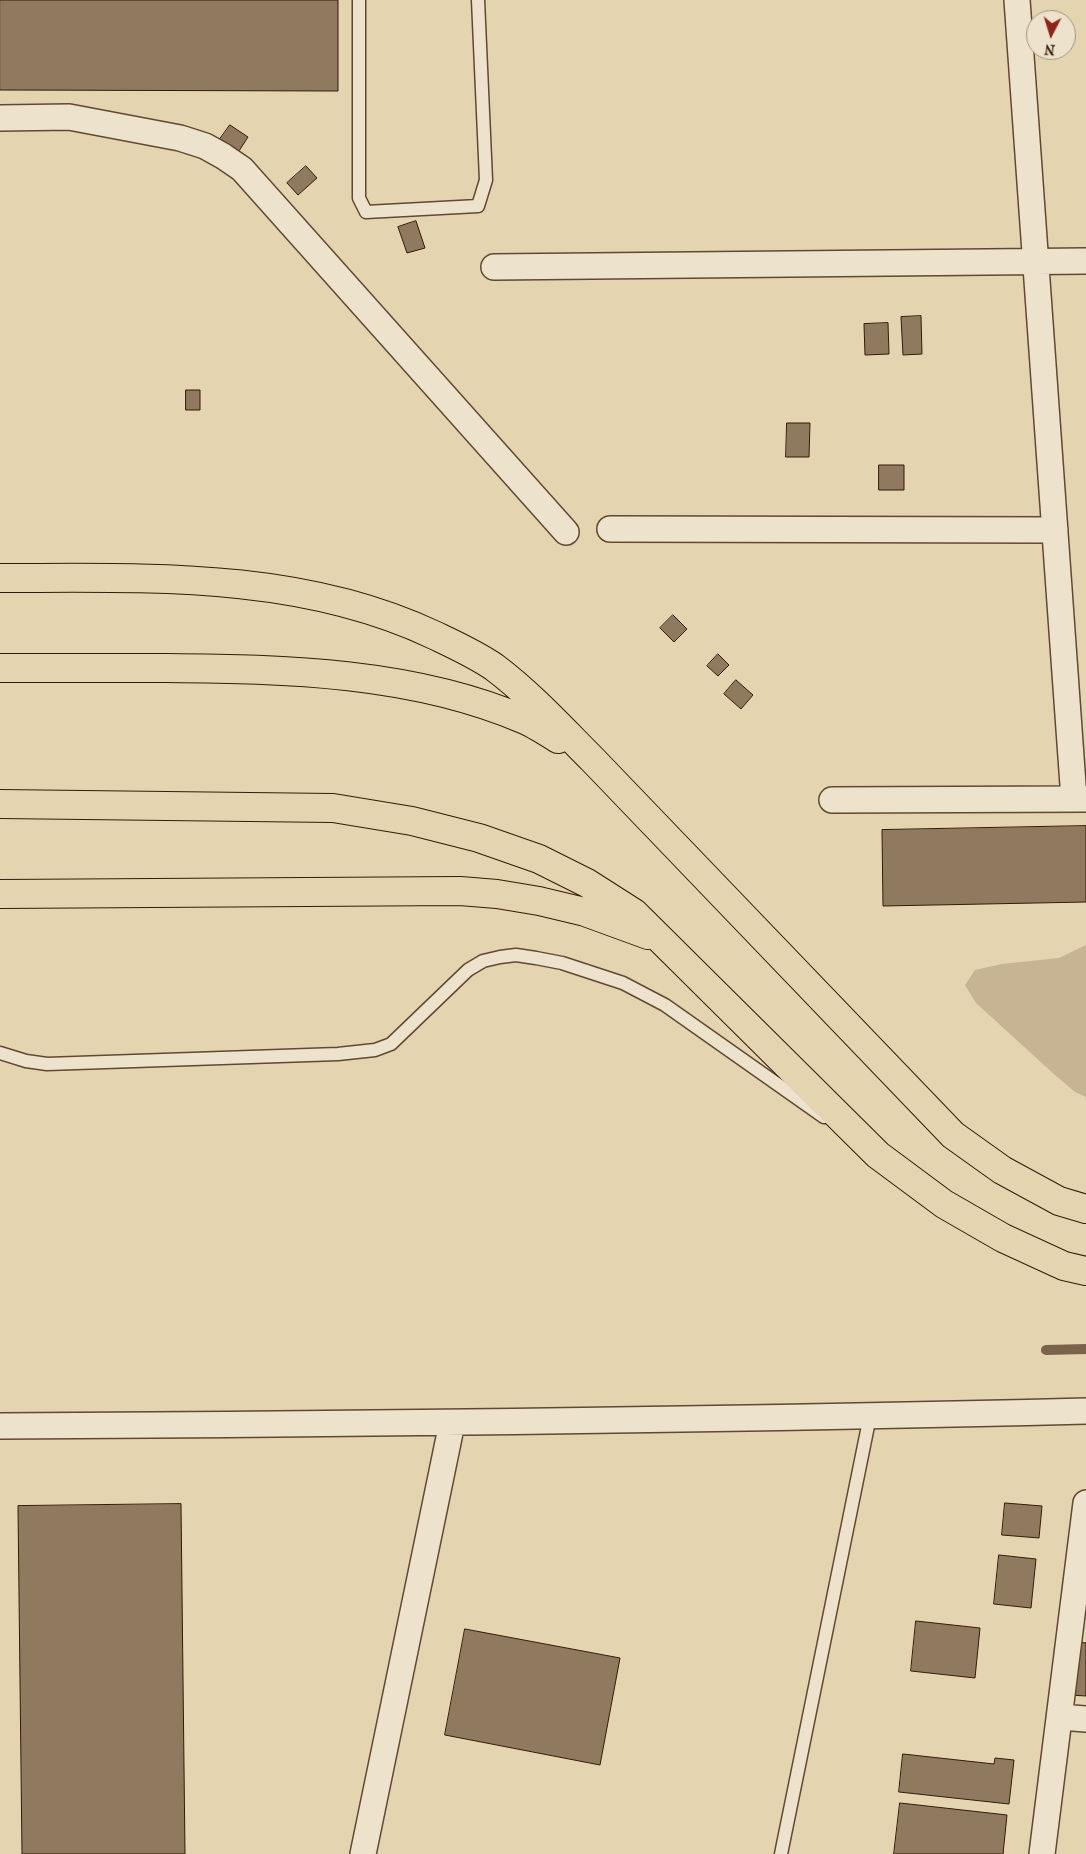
<!DOCTYPE html>
<html>
<head>
<meta charset="utf-8">
<style>
  body { margin:0 }
  #map { position:relative; width:1086px; height:1854px; overflow:hidden; background:#e4d4b0; font-family:"IM FELL French Canon",serif }
  canvas { display:block }
  .north { position:absolute; left:1026px; top:10px; width:50px; height:50px; box-sizing:border-box; background:#ede3cc; border:1px solid #a4927e; border-radius:50%; rotate:185deg; font-size:14px; font-weight:700; line-height:20px; text-align:center; color:#361908 }
  .north::after { content:''; display:block; margin:auto; width:18px; height:22px; background:#8f2418; clip-path:polygon(50% 0,100% 100%,50% 72%,0 100%) }
</style>
</head>
<body>
<div id="map">
<canvas width="1086" height="1854"></canvas>
<div class="north">N</div>
</div>
<script>
const c = document.querySelector('canvas').getContext('2d');
c.lineJoin = 'round';
function paint(path, color) {
  c.fillStyle = color;
  c.fill(path, 'evenodd');
}
function strokePath(path, color, width, dash) {
  c.strokeStyle = color;
  c.lineWidth = width;
  c.lineCap = dash ? 'butt' : 'round';
  c.setLineDash(dash || []);
  c.stroke(path);
}
const green = new Path2D(`
  M1086,945v152l-11,-5 -20,-17 -79,-72 -11,-18 10,-15 27,-6 57,-6z`);
const stream = new Path2D(`
  M1046,1350l40,-1`);
const building = new Path2D(`
  M0,0h338v91l-338,-1z
  M230,125l18,12 -9,14 -19,-12z
  M306,166l11,12 -19,17 -11,-12z
  M416,221l9,27 -18,5 -9,-26z
  M921,316l1,38 -19,1 -2,-38z
  M888,323l1,31 -24,1 -1,-31z
  M186,390h14v20h-14z
  M787,423h23l-1,34h-23z
  M879,465h25v25h-25z
  M673,615l14,14 -13,13 -14,-14z
  M718,654l11,11 -11,11 -11,-10z
  M736,680l17,15 -12,14 -17,-15z
  M1086,826v76l-203,4 -1,-76z
  M1005,1503l37,3 -3,32 -37,-3z
  M181,1504l4,350h-163l-4,-348z
  M999,1555l37,4 -5,49 -37,-4z
  M916,1621l64,7 -5,50 -64,-7z
  M465,1629l155,29 -20,107 -155,-30z
  M1063,1640l23,3v53l-17,-1z
  M903,1754l91,10 1,-6 19,2 -5,44 -110,-12z
  M900,1803l107,12 -4,39h-109z`);
const lane = new Path2D(`
  M359,0v198l7,14 112,-6 8,-26 -8,-180
  M0,1053l26,8 21,3 291,-10 37,-4 16,-6 77,-74 15,-9 17,-4 16,-2 20,3 26,5 61,20 42,22 159,112
  M781,1854l89,-438`);
const street = new Path2D(`
  M1017,0l57,799
  M0,118l69,-1 111,21 25,8 18,10 19,13 324,363
  M494,267l592,-6
  M610,529l445,1
  M832,800l254,-1
  M0,1426c362,-2 724,-6 1086,-15
  M1060,1717l26,2
  M363,1854l89,-431
  M1042,1854l44,-351`);
const highway = new Path2D(`
  M0,578c146,0 299,-7 434,57 21,10 41,19 60,32 36,27 67,61 99,93l360,375 49,35 57,31 27,8
  M0,668c56,0 111,0 167,0 119,1 247,4 358,52 11,5 22,12 33,19
  M0,804l333,4 79,13 67,17 60,21 48,24 47,30 244,242 66,49 59,34 61,28 22,5
  M0,894l460,-3 37,3 42,7 46,11 63,23`);
paint(green, '#c6b493');
strokePath(stream, '#7b634b', 10);
paint(building, '#907a5f');
strokePath(building, '#361908', 1);
strokePath(lane, '#624832', 15);
strokePath(street, '#624832', 28);
strokePath(highway, '#361908', 30);
strokePath(lane, '#ede3cc', 12);
strokePath(street, '#ede3cc', 25);
strokePath(highway, '#e4d4b0', 28);
</script>
</body>
</html>
